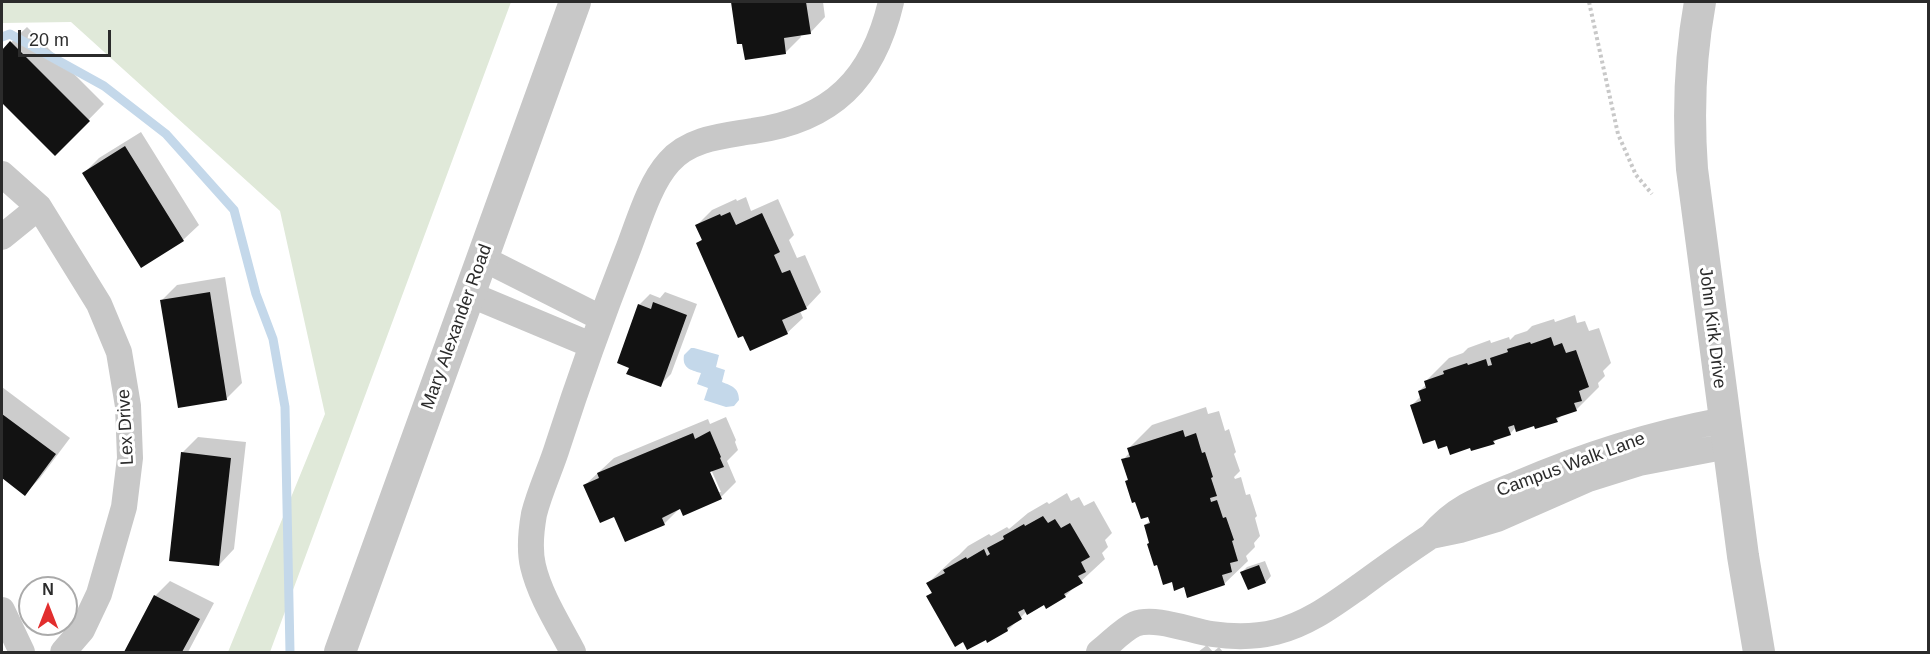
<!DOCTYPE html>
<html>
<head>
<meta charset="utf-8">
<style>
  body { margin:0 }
  #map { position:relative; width:1930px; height:654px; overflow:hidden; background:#fff; font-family:Arial,sans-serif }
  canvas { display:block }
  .frame { position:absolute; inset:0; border:3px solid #2b2b2b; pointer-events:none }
  .north { position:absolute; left:18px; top:576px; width:60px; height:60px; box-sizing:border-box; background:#fff; border:2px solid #aaa; border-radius:50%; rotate:0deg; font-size:16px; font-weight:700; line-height:24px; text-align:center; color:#2b2b2b }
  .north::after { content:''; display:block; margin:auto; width:21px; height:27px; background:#e22e2e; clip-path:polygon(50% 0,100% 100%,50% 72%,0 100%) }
  .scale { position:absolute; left:18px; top:30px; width:93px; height:27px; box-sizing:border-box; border:3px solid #2b2b2b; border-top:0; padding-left:8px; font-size:18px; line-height:21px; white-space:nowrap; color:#2b2b2b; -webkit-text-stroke:4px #fff; paint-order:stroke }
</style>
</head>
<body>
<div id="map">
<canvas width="1930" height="654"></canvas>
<div class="frame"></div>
<div class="north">N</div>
<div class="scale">20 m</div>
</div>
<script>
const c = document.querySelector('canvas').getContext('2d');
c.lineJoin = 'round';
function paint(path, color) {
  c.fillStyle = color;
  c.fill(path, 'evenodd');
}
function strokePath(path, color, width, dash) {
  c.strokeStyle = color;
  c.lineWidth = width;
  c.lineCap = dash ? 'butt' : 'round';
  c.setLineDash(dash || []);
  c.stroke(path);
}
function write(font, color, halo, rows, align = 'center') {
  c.font = font + ' Arial,sans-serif';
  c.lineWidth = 6;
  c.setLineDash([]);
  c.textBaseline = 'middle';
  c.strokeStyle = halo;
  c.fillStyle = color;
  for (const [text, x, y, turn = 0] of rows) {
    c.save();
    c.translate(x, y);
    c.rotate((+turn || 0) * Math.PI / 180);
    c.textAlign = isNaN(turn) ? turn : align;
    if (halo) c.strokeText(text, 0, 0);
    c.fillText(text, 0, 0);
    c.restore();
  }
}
const green = new Path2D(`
  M2,2h509l-241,650h-42l97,-238 -45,-203 -209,-189 -69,1z`);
const water = new Path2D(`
  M691,348h3l25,7 -3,12 9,3 -3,12c10,4 17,6 17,18l-5,6 -8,1 -22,-7 4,-12 -11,-4 4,-11c-11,-3 -19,-5 -17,-18z`);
const shadow = new Path2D(`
  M732,2h91l2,15 -15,16 -10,1 1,3 -16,16 -42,-11 -5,1z
  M27,27l77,77 -49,50 -53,-53v-50z
  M141,132l58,93 -16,15 -99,-67 15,-15z
  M746,197l5,14 27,-12 16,36 -5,5 8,18 8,-3 16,37 -15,16 -6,3 3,7 -16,15 -89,-90 5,-5 -6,-13 15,-15 24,-11 1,2z
  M225,277l17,106 -16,16 -64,-99 15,-15z
  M665,292l32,12 -26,70 -11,11 -21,-80 11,-11 10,4z
  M1575,315l2,8 8,-2 4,10 10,-3 12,35 -8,8 2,5 -7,7 1,4 -23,23 -13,4 -6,6 -41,7 -6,7 -11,3 -5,5 -23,4 -23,-2 -12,-6 -24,-33 9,-9 -2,-5 8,-7 -1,-3 23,-23 14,-5 5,-5 22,-8 1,3 18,-6 1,3 5,-5 12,-4 5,-5 22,-7 1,3z
  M2,387l68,51 -30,40 -15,16 -23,-18z
  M1206,407l2,7 11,-3 6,20 4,-2 7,23 -2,2 6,17 -6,6 1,2 6,-2 5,18 4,-1 7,22 -2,2 5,18 -6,7 1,4 -9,9 2,5 -24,23 -39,2 -12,-6 -15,-16 -13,-39 6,-5 -25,-39 3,-3 -6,-18 7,-8 -1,-4 23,-23z
  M726,417l10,23 -1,2 3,8 -11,11 9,21 -15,15 -40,10 -17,17 -49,-9 -30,-30 29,-27 94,-39 2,5zM709,465l12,27h-4l-11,-26z
  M198,437l48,5 -12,107 -15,16 -37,-112z
  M1067,493l4,8 8,-4 5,9 10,-5 18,32 -7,7 3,7 -6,6 3,6 -40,37 -19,10 -2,-3 -17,8 -19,19 -80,-34 5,-5 -5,-8 24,-23 7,-5 9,-9 21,-12 2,2 16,-9 2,2 19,-16 19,-11 2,2z
  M1265,561l6,15 -5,6 -18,6 -6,-16 5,-5z
  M170,581l44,22 -26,49h-63l30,-56z
  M1207,645l6,7h-15z
  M1219,647l4,5h-10z`);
const stream = new Path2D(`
  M2,37l8,-3 94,52 62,48 68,76 22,84 17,45 12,68 5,245`);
const building = new Path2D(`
  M731,2h75l5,32 -27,4 2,16 -41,6 -3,-16h-5z
  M10,41l80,80 -35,35 -53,-53v-53z
  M125,146l59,95 -43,27 -59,-95z
  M730,212l6,13 26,-12 18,39 -6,3 8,18 8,-3 17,39 -25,11 6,14 -38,17 -7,-15 -5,2 -42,-95 6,-3 -7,-15 25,-11 1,2z
  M210,292l17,108 -49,8 -18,-108z
  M653,302l34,13 -26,72 -35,-13 3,-6 -12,-5 21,-59 13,5z
  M1551,337l3,9 8,-3 4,10 10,-3 13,37 -10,4 3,10 -8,2 3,8 -21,7 2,4 -23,7 -1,-3 -18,6 -2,-7 -6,2 3,8 -18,6 2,3 -24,7 -1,-3 -20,7 -3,-9 -9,3 -3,-9 -12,4 -13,-39 11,-4 -3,-10 8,-3 -2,-7 20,-7 -1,-3 24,-8 1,2 18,-6 2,7 4,-1 -2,-7 18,-6 -1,-3 23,-7 1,2z
  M2,414l54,40 -31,42 -23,-18z
  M1183,430l2,7 11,-4 6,20 3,-1 8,25 -2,1 6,18 -7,2 1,4 6,-2 6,18 3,-1 8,23 -2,1 6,20 -8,2 2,9 -10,3 3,10 -38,13 -3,-11 -10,4 -2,-9 -9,3 -6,-20 -3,1 -7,-22 2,-1 -5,-18 6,-2 -2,-6 -7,2 -6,-17 -3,1 -7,-22 3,-1 -7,-21 9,-2 -3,-9z
  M710,431l11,26 -1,1 4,9 -14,5 12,27 -39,17 -3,-7 -18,9 3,7 -40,17 -11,-25 -14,6 -17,-38 16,-7 -2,-5 96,-40 2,6z
  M181,452l50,6 -12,108 -50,-5z
  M1043,516l5,7 7,-4 6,9 9,-5 20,34 -9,5 5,10 -8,4 5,7 -19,11 2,3 -20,12 -2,-4 -17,10 -3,-6 -6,3 4,7 -15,9 1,3 -21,12 -1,-3 -19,10 -4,-8 -8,5 -29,-51 6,-3 -6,-10 19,-10 -2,-3 23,-13 1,2 17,-10 3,7 3,-2 -3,-6 17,-9 -1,-3 21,-12 1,2z
  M1259,565l7,18 -18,7 -8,-18z
  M154,595l46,24 -18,33h-58z`);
const path = new Path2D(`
  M1589,2l29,132 18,41 16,19`);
const minor = new Path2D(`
  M2,174l37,33 60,97 20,48 9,54 2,52 -6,49 -25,87 -17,36 -19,22
  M2,237l37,-30
  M482,258l119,60
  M469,294l122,51
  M1724,420c-74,14 -138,34 -207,64 -35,14 -61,22 -86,52l29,-6 37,-11 91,-40 51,-16 89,-17
  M2,610l20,42
  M573,652c-14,-27 -33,-56 -40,-86 -4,-17 -2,-35 1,-52 6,-24 17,-46 24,-69 21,-65 44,-129 69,-193 11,-28 22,-68 42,-90 21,-24 55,-26 84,-31 79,-11 120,-52 138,-129
  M1099,652c11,-8 23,-22 36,-28 20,-8 56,7 77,10 20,3 44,3 64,-2 32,-8 57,-27 84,-46 23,-17 47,-34 71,-50`);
const tertiary = new Path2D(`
  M1700,2c-10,55 -12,111 -8,167l51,387 16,96
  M340,652l235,-650`);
const streetNames = [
  ["Mary Alexander Road",457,327,-70],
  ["John Kirk Drive",1712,328,83],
  ["Lex Drive",126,427,-93],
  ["Campus Walk Lane",1571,465,-20]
];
paint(green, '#e0e9d9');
paint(water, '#c4d8ea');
paint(shadow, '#0003');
strokePath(stream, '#c4d8ea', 9);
paint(building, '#121212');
strokePath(path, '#c8c8c8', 4, [3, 3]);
strokePath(minor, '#c8c8c8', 26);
strokePath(tertiary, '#c8c8c8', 32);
write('18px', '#2b2b2b', '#fff', streetNames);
</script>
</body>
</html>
